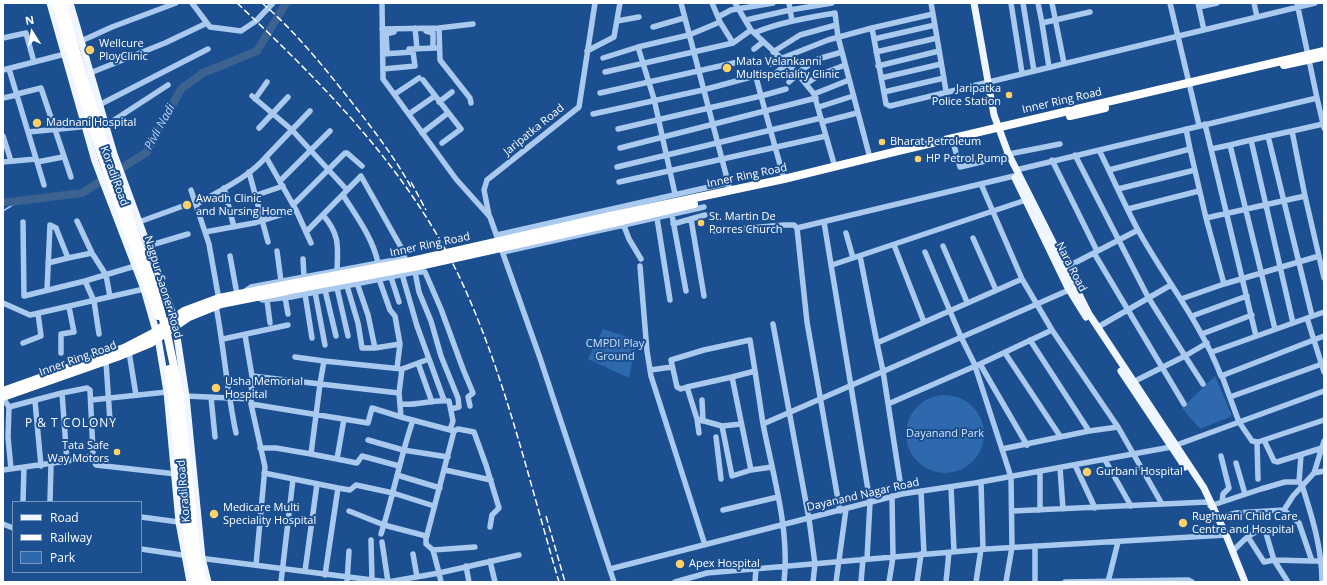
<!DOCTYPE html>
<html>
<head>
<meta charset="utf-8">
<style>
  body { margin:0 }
  #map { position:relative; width:1327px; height:585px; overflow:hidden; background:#1b4f8f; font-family:"Open Sans",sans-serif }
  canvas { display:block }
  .frame { position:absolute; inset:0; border:4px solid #fff; pointer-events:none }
  .legend { position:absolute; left:12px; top:501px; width:130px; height:72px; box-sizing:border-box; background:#1b4f8f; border:1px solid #7695bc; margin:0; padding:5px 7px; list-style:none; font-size:12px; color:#fff }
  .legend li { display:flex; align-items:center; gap:8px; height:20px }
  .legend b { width:20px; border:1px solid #7695bc }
  .north { position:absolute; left:12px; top:12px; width:40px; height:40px; -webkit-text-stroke:3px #1b4f8f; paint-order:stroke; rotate:349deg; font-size:11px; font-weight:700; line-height:16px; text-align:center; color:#fff }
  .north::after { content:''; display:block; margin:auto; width:14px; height:18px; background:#fff; clip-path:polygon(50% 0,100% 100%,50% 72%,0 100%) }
</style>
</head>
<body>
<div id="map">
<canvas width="1327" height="585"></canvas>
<div class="frame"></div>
<ul class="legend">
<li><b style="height:5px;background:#f0f6ff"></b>Road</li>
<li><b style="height:5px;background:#fff"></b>Railway</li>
<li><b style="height:11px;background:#2e69ad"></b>Park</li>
</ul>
<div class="north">N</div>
</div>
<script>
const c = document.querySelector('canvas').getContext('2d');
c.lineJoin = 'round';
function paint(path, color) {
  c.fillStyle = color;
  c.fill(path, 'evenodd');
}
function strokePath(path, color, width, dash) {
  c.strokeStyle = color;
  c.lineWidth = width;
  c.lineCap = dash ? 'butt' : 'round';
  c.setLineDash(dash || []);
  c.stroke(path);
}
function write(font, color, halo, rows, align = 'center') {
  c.font = font + ' "Open Sans",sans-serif';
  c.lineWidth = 4;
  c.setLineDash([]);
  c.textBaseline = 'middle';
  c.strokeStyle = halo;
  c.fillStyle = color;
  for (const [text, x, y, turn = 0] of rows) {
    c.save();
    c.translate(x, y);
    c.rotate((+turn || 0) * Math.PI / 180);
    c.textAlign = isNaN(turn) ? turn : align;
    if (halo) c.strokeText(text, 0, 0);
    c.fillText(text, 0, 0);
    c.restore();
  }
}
const green = new Path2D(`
  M603,329l34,11 -8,38 -41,-19z
  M1215,376l17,40 -32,13 -18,-21z
  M906 434a39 39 0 1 1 78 0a39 39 0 1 1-78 0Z`);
const stream = new Path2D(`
  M3,211l16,-10`);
const river = new Path2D(`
  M3,202h7l72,-9 65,-41 34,-63 22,-16 54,-22 29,-48`);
const minor = new Path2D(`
  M192,3l18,24 31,4 15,-10 17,-18
  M382,3l1,76 73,100 34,38 50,141 74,224
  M681,3l48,183
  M712,3l6,14
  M735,3l16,27 45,42 18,22 12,42
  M789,3l3,18
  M931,3l2,11
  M1011,3l11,70
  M1023,3l11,68
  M1038,3l4,20
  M1052,3l12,60
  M1170,3l29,122
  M1198,3l6,27
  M1254,3l3,14
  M1297,3l20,95
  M1199,7l18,-4
  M746,20l44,-10 42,-7
  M617,21l22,-4
  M720,22l13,21
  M653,27l31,-9
  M415,28l2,21
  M439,28l1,32 30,38 1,5
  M382,29l57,-1 34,-4
  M426,31l7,2v15
  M754,33c26,-11 53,-15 81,-20l3,24 32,121
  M3,38l23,-5 8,29
  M874,39l61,-14
  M79,42l33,-15 64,-24
  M409,49l27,-1
  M754,49l9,-7
  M387,50l-1,-16 8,-2
  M587,51l27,-14 6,-34
  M773,52l27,-17 36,-10
  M876,52l61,-14
  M383,54l30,-2 2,14 -32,3
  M603,58l35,-11
  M780,59l48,-19 44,-12
  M770,64l8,-7
  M878,66l61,-15
  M1049,67l-7,-44 48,-11
  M9,69l35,116
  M3,70l66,-17
  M605,72l128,-29 18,-13
  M90,73l75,-30 42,-20
  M776,73l11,-9
  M797,73l21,-14 24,-7
  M756,77l5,19 25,-7
  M881,78l60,-14
  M423,80l38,49 -19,14
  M789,82l9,-8
  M806,84l13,-9 26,-10
  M946,91l-13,-77 -61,14 14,76 4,2 425,-103
  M884,92l60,-14
  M600,93l147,-33
  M17,94l24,-6 30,89
  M395,94l24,-16
  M814,94l35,-14
  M252,96l40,34 55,60
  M3,98l14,-3
  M255,99l12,-17
  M439,102l13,-10
  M99,105l109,-56
  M819,107l34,-11
  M310,111l-44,46 30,53 15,33
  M409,114l26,-18
  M593,114l110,-24 63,-17
  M822,122l35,-9
  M1205,124l6,25
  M105,126l63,-41
  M259,128l29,-31
  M618,129l143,-33 23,83
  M1186,129l4,20
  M1292,131l31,-7
  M28,132l52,-5 5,-3
  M422,133l26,-20
  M3,136l8,25
  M1268,136l44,180
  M1251,140l-21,5 45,184
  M953,142l7,25 46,-11
  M1230,145l-19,4 45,187
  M620,148l196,-50
  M1099,150c13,26 25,54 39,80 27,49 63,93 83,146l103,-40
  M1009,154l51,-10
  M1075,155l73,142 37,59 -54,27
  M1052,160l45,91
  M3,162l33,-3
  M37,162l26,-5
  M617,167l204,-49
  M1016,170l301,-72 7,30
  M1109,170l81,-21 16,69
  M249,172l19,70
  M280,181l50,-50
  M619,182l207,-46 9,31
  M981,184l41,95
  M224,188l10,39
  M1118,189l77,-19
  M191,190l18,54 10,56
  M675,194l-21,-95 -16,-52 51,-12 31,-13 -2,-5 13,-7 42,-7
  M343,195c13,21 30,43 35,68
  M254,196l29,-10
  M197,204c23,-14 51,-26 69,-47
  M293,205l52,-52h2l15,13
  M1128,209l71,-18
  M323,215c17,20 15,31 14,56
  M489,215l-5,-25 3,-10 92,-73 16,-104
  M672,215l14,76
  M657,218l13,82
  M691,219l13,77
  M77,221l15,32
  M23,222l1,74 61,-15 50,-15
  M139,222l44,-16
  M824,222l46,280 -3,57
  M673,224l32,-9
  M624,226l5,13 12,20
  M715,231l69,-6h10l3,3
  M205,232l49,-9 42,-13
  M846,233l7,25
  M497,235l230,-52
  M973,238l23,52
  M894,245l30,77
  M148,246l40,-12
  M943,246l24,56
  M277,251l4,30
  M503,252l201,-45
  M925,252l36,85 13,26 37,114 1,70 -6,35
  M1094,253l90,151
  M230,256l7,38
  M860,256l17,87
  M1319,256l-95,28 -18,-66 99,-22 19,82
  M303,259l1,18
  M48,263l20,-5
  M832,265l194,-65
  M640,266l7,85 4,25 54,169
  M1065,268l73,-38
  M415,272l4,20 12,29 10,35 17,42 1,9 -8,2
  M402,274l15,52 27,74
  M391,277l8,25
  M379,279l11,31 5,6 5,28 -3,24
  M85,281l9,20 5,33
  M347,286l11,37 4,25h13l-7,-33 -11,-32
  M337,288l11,48
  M47,290l3,-65 6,3 12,30 24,-5 14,22 4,22
  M325,290l11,46
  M244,292l7,-5 154,-29 -3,-9 -41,-73 -55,56
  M315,292l10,53
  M305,294l7,44
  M257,297l6,3 28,-3 124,-25h10l16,37 22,60 10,24 -5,4 2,9
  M285,297l3,17
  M1181,299l43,-15
  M267,300l3,23
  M3,303l27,12 114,-26
  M216,306c8,42 11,85 20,127
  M1192,316l55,-20
  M1307,318l17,54
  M1293,323l-42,-183 41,-9 13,65
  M773,324l36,195 6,45 -2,18
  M1098,327l73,-42
  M1202,334l50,-19
  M245,335l7,41 -1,28 14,63 -9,98
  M223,339l65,-14
  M1030,340l59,91
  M23,343l18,-7 -3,-23
  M375,348l25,-4
  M129,352l7,43
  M1212,352l112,-40
  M61,353v-19l13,-2 -5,-25
  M1005,353l55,83
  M295,357l29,4
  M106,362l4,59
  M418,363l14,39
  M980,364l47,81
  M402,369l27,-10
  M650,370l22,-3
  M252,376l68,8 4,-23 78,8 -3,24
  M1222,376l17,46 13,19 6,1 66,-22
  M732,377l-45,10 10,32 25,7 19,-2
  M1203,384l-18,-28 22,-13
  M687,387l-6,2 -4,-2 -6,-27 33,-10 46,-10 5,31
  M62,393l25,-5 3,2 3,62 -2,4
  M186,396l65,3
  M211,397l4,40
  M1230,397l92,-33
  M3,398l6,9 53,-14 5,68 24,-5 5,9 80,9
  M91,400l76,-8
  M702,400l1,21
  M35,401l6,65
  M251,404l117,19 4,-15 29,9
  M400,404c17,2 33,-5 49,-3l4,20 -3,9
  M888,404l92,-40 72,-34
  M9,407l-1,30 3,32
  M697,419l2,14
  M763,424l-8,-53 -23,6 19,93 21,-3
  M722,426l10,50 19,-6
  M454,431l4,-2 16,3 12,33 13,43 -7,7 -2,12
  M716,437l5,42
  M368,440l35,10 45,7
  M1264,440l10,21 3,1 45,-14
  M1324,441l-10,32 10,-2
  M1257,442l1,37
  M260,448h16l35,6 9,-70 79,9 2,24 53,14 -28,108v5l7,6 6,23 80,-18
  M1002,449l87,-18 29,-4
  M311,454l26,5 7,-40
  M1221,456l8,32 -6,6 -1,8
  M337,459l20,4 5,-7 37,10
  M1105,460l26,46
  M1236,463l9,31
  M1075,465l20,43
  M1060,468l3,41
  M3,470l64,-9
  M445,470l46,10
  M1040,472v38
  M264,473l74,15 12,2 6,-5 37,8 41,13
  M397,475l43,13
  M981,482l2,67
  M1299,482l2,-27
  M951,487l3,64
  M921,491l3,63
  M902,494l-19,-123 -6,-28 145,-64 30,51 66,97 44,77
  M23,502l1,-35
  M50,502l1,-38
  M1210,506l51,-17 24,-7h14l3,3c10,32 20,63 20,97
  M723,510l55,-13
  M1284,510l9,-14 21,-23
  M349,511l35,14 42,11
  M840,511l-33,-189 -10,-94 217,-52
  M1012,511l195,-9 5,1
  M141,517l38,5
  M1218,518l18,-5 48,-3 15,13 13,38h12
  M3,524l10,4
  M381,534c12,-37 19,-76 32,-114
  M371,540l1,40
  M382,542l6,40
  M141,549l48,7
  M433,550l42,-3
  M1233,551c9,-9 19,-21 32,-21l9,30 -10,2 -16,-25
  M413,554l4,23
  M199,558l189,24 51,-9 2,9
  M490,561l5,21
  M466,566l3,16
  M610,569l292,-75 73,-11 196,-36 153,-56
  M305,571l12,-87
  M325,575l13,-87
  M281,582l12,-103
  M347,582l2,-31
  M675,582l32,-9 280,-24 239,-14
  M755,582l1,-13
  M784,582c6,-52 -11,-107 -21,-158l306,-134
  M836,582l10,-73
  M861,582l2,-23
  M889,582l4,-25 -1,-61
  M917,582l4,-28
  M946,582l3,-30
  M976,582l5,-33
  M1035,582v-36
  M1065,582l123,-2 4,2
  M1108,582l10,-40
  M1288,582l-14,-22 38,1`);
const major = new Path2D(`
  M50,3l45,158 49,128 14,49 9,54 12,130 11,60
  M70,3l44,151 60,163 12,79 16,162 6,24
  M974,3l20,112 14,38 81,161 115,174 22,47 19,47
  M1015,178l53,110 18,29
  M1121,371l64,96`);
const highway = new Path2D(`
  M56,3l15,54
  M63,3l14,51
  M1284,65l37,-8
  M1070,116l35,-8
  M610,216l174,-37 114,-28 426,-100
  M613,223l81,-19
  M3,391l121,-43 29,-15 31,-22 35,-13 97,-19
  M3,397l114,-40 34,-14 38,-26 32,-13 96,-19`);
const rail = new Path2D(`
  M237,3c86,81 170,165 222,273 45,95 70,205 100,306
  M262,3c33,28 61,63 88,97 22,28 44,56 61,87
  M411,182l15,28
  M546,516l19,66`);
const highwayBridge = new Path2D(`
  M77,54l31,102 46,130 13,48 12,56 18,168 6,24
  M71,57l31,101 56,158
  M316,279l91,-17 203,-46
  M317,285l107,-20 189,-42
  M169,369l21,188 6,25`);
const markers = [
  [90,50,5,"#ffd166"],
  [727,68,5,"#ffd166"],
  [1009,95,4,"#ffd166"],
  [37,123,5,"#ffd166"],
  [882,142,4,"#ffd166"],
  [918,159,4,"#ffd166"],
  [187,205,5,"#ffd166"],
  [701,223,4,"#ffd166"],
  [216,388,5,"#ffd166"],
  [117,452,4,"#ffd166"],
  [1087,472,5,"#ffd166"],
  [214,514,5,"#ffd166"],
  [1183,523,5,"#ffd166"],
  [680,564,5,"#ffd166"]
];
const poiNames = [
  ["Wellcure",99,44],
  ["PloyClinic",99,57],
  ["Mata Velankanni",736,62],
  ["Multispeciality Clinic",736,75],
  ["Jaripatka",1001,89,"right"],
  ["Police Station",1001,102,"right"],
  ["Madnani Hospital",46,123],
  ["Bharat Petroleum",890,142],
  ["HP Petrol Pump",926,159],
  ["Awadh Clinic",196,199],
  ["and Nursing Home",196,212],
  ["St. Martin De",709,217],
  ["Porres Church",709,230],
  ["Usha Memorial",225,382],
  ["Hospital",225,395],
  ["Tata Safe",109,446,"right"],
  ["Way Motors",109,459,"right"],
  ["Gurbani Hospital",1096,472],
  ["Medicare Multi",223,508],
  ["Speciality Hospital",223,521],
  ["Rughwani Child Care",1192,517],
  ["Centre and Hospital",1192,530],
  ["Apex Hospital",689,564]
];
const streetNames = [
  ["Inner Ring Road",1062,101,-13],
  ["Jaripatka Road",534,130,-39],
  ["Koradi Road",114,176,70],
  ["Inner Ring Road",747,176,-12],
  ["Inner Ring Road",430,245,-12],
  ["Nara Road",1071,267,63],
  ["Nagpur Saoner Road",163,287,73],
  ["Inner Ring Road",78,359,-20],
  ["Koradi Road",184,491,-95],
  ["Dayanand Nagar Road",863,495,-13]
];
const parkNames = [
  ["CMPDI Play",615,344],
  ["Ground",615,357],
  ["Dayanand Park",945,434]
];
const waterNames = [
  ["Pivli Nadi",160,127,-61]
];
const neighbourhoodNames = [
  ["P & T COLONY",71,424]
];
paint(green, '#2e69ad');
strokePath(stream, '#9cc4f0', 1.5);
strokePath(river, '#3c6290', 8);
strokePath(minor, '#a9c9ee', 5.5);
strokePath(major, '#f0f6ff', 7);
strokePath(highway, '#fff', 8);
strokePath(rail, '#fff', 1.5, [7, 3]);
strokePath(highwayBridge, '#fff', 8);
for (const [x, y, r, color] of markers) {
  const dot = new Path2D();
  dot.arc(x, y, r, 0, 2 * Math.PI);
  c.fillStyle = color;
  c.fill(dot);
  strokePath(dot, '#1b4f8f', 1.5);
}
write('11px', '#fff', '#1b4f8f', poiNames, 'left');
write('11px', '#fff', '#1b4f8f', streetNames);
write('11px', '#cfe3fa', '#1b4f8f', parkNames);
write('italic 12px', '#b5d3f5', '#1b4f8f', waterNames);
c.letterSpacing = '1px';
write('12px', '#fff', '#1b4f8f', neighbourhoodNames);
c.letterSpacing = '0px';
</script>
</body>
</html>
